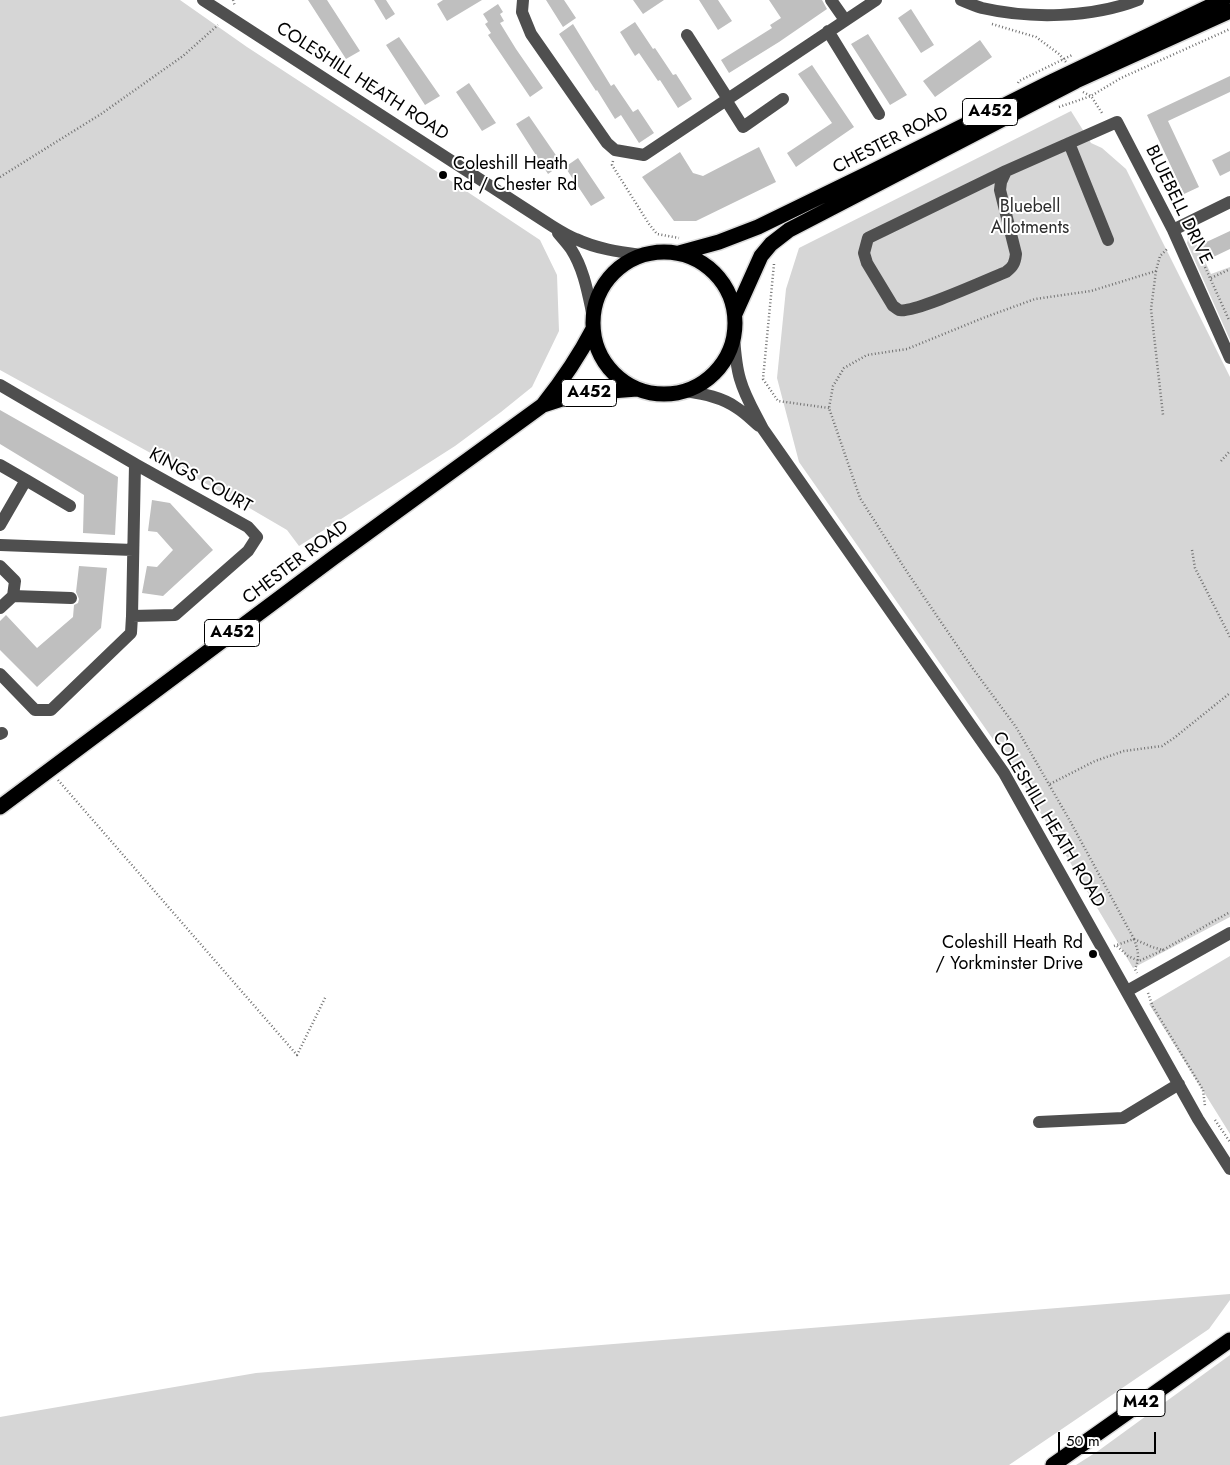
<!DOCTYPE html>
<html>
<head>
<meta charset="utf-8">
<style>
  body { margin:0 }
  #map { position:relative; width:1230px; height:1465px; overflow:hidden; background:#fff; font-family:Jost,sans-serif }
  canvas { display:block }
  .scale { position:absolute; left:1058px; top:1432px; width:98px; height:22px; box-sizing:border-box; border:2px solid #000; border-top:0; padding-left:6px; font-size:15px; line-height:18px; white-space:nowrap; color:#000; -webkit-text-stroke:4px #fff; paint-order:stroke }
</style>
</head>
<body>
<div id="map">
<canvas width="1230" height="1465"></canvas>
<div class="scale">50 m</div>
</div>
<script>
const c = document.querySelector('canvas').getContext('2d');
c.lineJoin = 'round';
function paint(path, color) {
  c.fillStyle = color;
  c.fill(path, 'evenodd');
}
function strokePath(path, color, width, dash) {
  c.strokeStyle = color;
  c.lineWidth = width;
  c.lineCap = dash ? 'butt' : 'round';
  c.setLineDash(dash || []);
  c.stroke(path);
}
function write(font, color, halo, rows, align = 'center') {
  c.font = font + ' Jost,sans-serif';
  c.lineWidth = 4;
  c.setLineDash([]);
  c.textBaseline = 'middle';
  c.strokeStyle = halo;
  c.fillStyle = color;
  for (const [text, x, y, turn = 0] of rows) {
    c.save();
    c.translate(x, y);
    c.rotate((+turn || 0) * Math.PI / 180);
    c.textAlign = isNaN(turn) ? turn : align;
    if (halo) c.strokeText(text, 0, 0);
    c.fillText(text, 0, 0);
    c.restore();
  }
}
const green = new Path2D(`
  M0,0h180l67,47 121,79 172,114 17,35 2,56 -27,56 -31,25 -46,34 -156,100 -12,-16 -53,-31 -234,-129z
  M1071,111l20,32 11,5 24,21 104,208v540l-97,51 -115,-193 -219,-313 -22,-84 9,-89 13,-41z
  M1190,230l21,44 19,-7v73l-43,-97z
  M1230,956v178l-81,-130z
  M1230,1294v6l-21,29 -200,136h-1009v-48l256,-44z
  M1230,1355v110h-154l22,-14z`);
const building = new Path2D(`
  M308,0h19l33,51 -14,8z
  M374,0h12l9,14 -9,6z
  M443,0h39l-35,21 -10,-17z
  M546,0h18l12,18 -13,9z
  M633,0h31l-21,14z
  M699,0h19l14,21 -14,9z
  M769,0h53l5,9 -48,33 -50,31 -8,-13 51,-32 -2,-3 11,-7z
  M498,4l5,8 -3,2 4,7 -4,2 16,26 27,39 -13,9 -42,-62 3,-2 -6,-9 3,-2 -5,-8z
  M911,9l23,36 -13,8 -23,-35z
  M635,22l18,27 2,-1 18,27 3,-1 16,25 -14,9 -18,-28 -2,1 -19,-28 -4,3 -15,-24z
  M573,24l38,62 3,-2 19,28 5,-3 16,24 -15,10 -18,-28 -6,4 -18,-29 -1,1 -37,-57z
  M868,34l39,61 -17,10 -39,-61z
  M399,37l41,59 -15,9 -39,-60z
  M980,40l12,17 -57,40 -12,-16z
  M812,65l42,62 -58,40 -9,-14 45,-30 -34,-49z
  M1230,76v16l-62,29 31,66 -15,7 -37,-79z
  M469,83l27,40 -14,8 -26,-39z
  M529,116l33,48 -14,10 -32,-50z
  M759,147l17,35 -80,39h-22l-32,-44 38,-25 13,21 10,3z
  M1230,151v20l-10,5 -8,-16z
  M578,158l27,40 -14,8 -26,-39z
  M1230,231v18l-23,11 -7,-15z
  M0,410l118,67 -3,58 -32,-2 1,-38 -84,-51z
  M152,500l18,3 43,47 -50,46 -21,-3 5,-27 10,1 16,-17 -16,-18 -9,-1z
  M79,566l28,2 -6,60 -64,59 -37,-37v-29l6,-6 31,33 36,-31 1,-12 4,-2 1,-4 -3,-7z`);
const path = new Path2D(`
  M233,0l2,6
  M992,24l44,13 23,17 7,8
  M1018,83l1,-2 53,-26
  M1083,92l8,4 11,17 2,1
  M1059,107l32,-11 30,-18 109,-49
  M613,161l-1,4 37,59 8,10 22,4
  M0,177l101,-63 82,-58 35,-31
  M774,264l-11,115 15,22 51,7
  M1205,267l24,53
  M1156,271l-5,38 12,106
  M1211,278l19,-9
  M1221,461l9,-10
  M1192,550l3,18 35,69
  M58,780l239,275 29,-59
  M1050,784l45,-23 29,-10 38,-5 12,-8 56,-45
  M1134,939c4,11 6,19 1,30l2,4
  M1134,939l18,8 11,3 67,-38
  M1114,946l20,-7 -64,-118 -54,-94 -45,-61 -64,-94 -47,-74 -31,-90 4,-22 11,-18 23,-13 40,-6 76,-31 52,-19 56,-8 65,-20 4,-15 8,-8
  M1117,946l11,10 11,5 24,-11
  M1148,993l5,14 50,83 2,16
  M1215,1120l15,22`);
const minor = new Path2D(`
  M203,0l349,226c8,5 16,10 24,13 21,10 44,13 66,16
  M523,0l-1,12 9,22 76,109 8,7 29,5 232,-155
  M831,0l14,20
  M961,0c7,3 14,6 21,8 48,11 110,10 156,-8
  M828,31l51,83
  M687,35l41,64
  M726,100l17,27 40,-28
  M1069,143l39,97
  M1006,171l-5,11 -1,8 16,64c-1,9 -3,13 -10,18 -17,7 -94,42 -107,38 -2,-1 -4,-3 -6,-4l-26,-43 -3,-10 4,-15 138,-67 111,-49 56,108 57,128
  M1173,230l57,-28
  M558,233c4,5 9,10 13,16 13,20 17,45 22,68
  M734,337c1,14 2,29 6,42 5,18 15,34 23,50l241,344 194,346 32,50
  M0,385l135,79
  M685,391c18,3 37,6 52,17 8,5 15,12 22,18
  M135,464l113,63 9,10 -9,14 -73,64 -43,1z
  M0,465l26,15 -26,45
  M26,480l44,26
  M0,545l133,5
  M0,566l15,15 -2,15 -13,12
  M13,596l58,2
  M0,674l35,36h16l80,-77 1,-17
  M0,734l2,-1
  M1127,991l103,-58
  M1039,1122l84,-4 56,-34`);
const highway = new Path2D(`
  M593 323a71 71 0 1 1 142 0a71 71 0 1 1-142 0Z
  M679,253l40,-11 39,-15 113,-55 178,-89 174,-83
  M735,314l26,-58 10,-12 18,-14 287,-149 154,-70
  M543,405c19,-24 36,-49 50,-76
  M0,807l333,-249 210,-153 31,-10 24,-3 39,-3
  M1053,1465l177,-125`);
const markers = [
  [443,175,5,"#000"],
  [1093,954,5,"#000"]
];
const shields = [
  [990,112,55],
  [589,393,55],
  [232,633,55],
  [1141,1403,48]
];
const shieldNames = [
  ["A452",990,112],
  ["A452",589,393],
  ["A452",232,633],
  ["M42",1141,1403]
];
const streetNames = [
  ["COLESHILL HEATH ROAD",362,82,33],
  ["CHESTER ROAD",891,141,-27],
  ["BLUEBELL DRIVE",1178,205,64],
  ["KINGS COURT",200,481,29],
  ["CHESTER ROAD",296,563,-37],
  ["COLESHILL HEATH ROAD",1048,820,59]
];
const poiNames = [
  ["Coleshill Heath",453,165],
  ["Rd / Chester Rd",453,186],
  ["Coleshill Heath Rd",1083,944,"right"],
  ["/ Yorkminster Drive",1083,965,"right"]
];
const parkNames = [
  ["Bluebell",1030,208],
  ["Allotments",1030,229]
];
paint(green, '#d6d6d6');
paint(building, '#bfbfbf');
strokePath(highway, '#dbdbdb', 18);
strokePath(path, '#717171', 2.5, [1, 2.5]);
strokePath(minor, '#4f4f4f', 12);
strokePath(highway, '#000', 15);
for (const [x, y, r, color] of markers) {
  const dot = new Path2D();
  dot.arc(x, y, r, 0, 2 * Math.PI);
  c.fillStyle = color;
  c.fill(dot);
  strokePath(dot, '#fff', 2);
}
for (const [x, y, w] of shields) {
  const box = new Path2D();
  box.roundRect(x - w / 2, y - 13.5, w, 27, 4);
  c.fillStyle = '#fff';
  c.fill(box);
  strokePath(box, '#000', 1);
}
write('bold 16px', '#000', null, shieldNames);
write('18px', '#000', '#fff', streetNames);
write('18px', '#000', '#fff', poiNames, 'left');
write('18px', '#2d2d2d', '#fff', parkNames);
</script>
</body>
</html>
